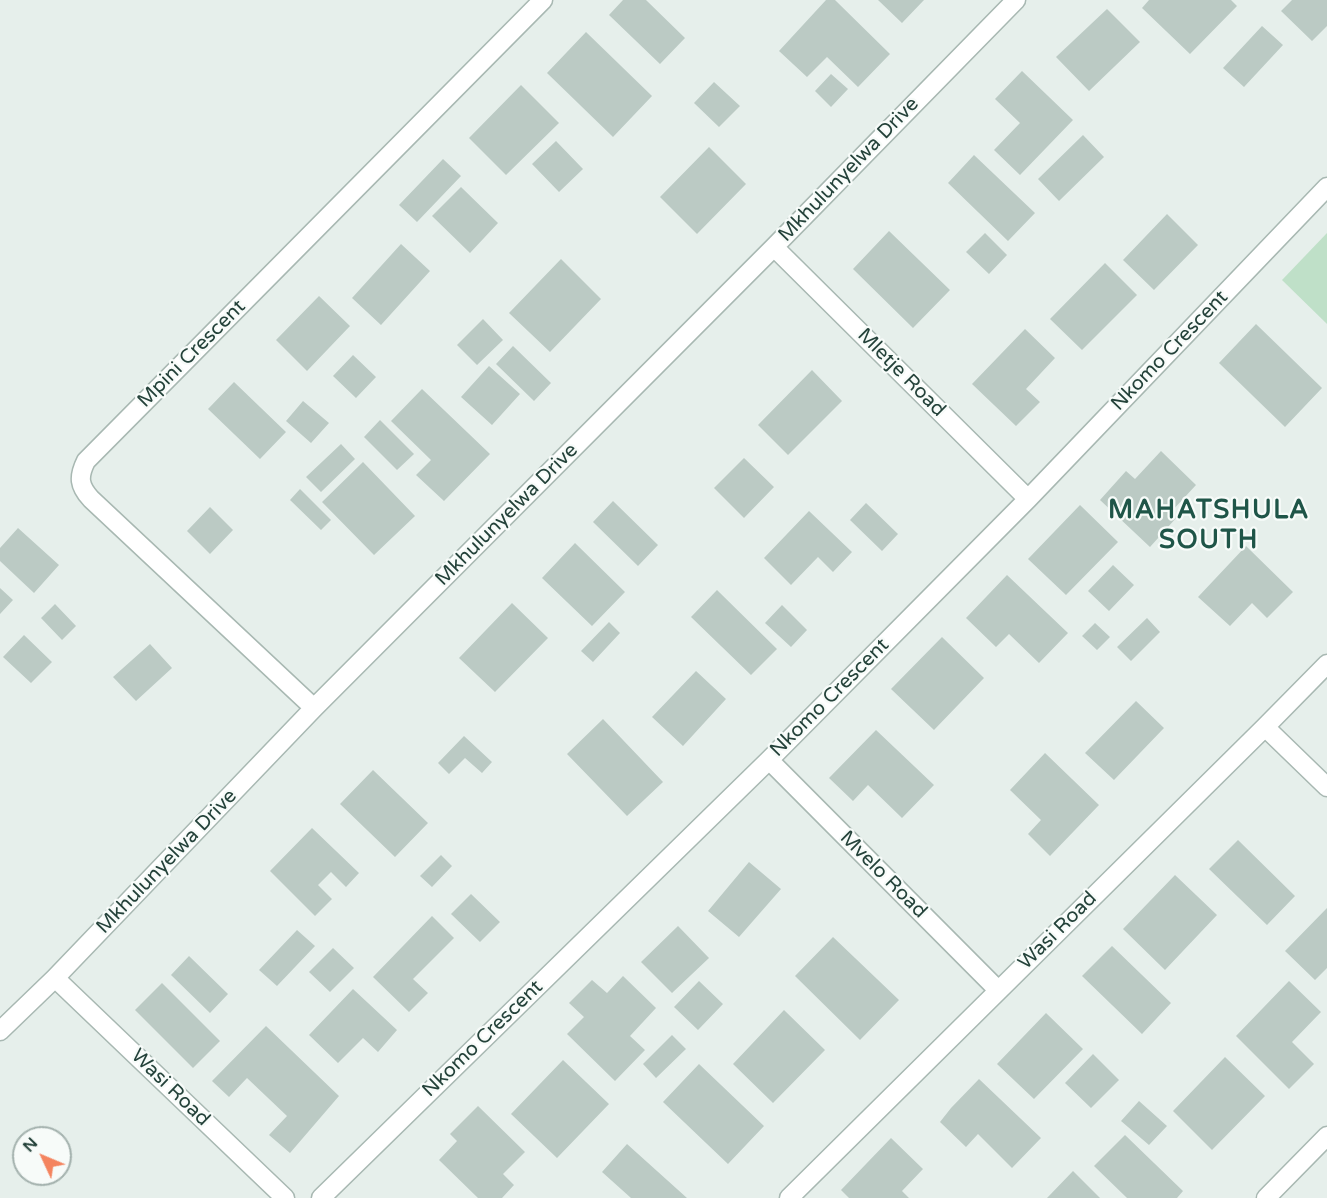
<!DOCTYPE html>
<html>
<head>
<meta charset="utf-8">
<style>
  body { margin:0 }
  #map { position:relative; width:1327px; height:1198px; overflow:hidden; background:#e6efeb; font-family:"Varela Round",sans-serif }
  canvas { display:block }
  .north { position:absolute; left:12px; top:1126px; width:60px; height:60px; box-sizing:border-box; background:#f7fbf9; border:2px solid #a3b1ad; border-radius:50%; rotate:314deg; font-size:16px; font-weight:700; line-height:24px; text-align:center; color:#24423a }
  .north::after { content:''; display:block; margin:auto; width:21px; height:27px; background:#f4845f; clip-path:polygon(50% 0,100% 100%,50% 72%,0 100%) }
</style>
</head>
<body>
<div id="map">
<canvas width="1327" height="1198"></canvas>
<div class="north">N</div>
</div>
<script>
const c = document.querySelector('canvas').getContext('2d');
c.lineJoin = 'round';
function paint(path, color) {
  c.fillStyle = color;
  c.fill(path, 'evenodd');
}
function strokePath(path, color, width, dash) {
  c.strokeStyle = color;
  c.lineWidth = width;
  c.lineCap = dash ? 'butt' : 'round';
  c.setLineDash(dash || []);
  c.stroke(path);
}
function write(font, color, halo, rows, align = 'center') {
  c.font = font + ' "Varela Round",sans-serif';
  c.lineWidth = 4.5;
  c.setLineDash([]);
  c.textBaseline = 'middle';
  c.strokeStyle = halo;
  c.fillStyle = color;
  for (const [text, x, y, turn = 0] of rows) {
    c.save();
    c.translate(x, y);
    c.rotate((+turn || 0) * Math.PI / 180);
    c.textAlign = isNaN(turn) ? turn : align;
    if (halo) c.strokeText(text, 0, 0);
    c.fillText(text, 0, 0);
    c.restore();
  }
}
const green = new Path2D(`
  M1327,233v91l-45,-44z`);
const building = new Path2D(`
  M623,0h23l39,38 -25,26 -51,-49z
  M826,0h9l55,54 -32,33 -31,-30 -20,20 -28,-26z
  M878,0h46l-22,23z
  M1149,0h82l6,6 -47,48 -48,-46z
  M1292,0h35v26l-15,15 -31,-30z
  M1107,9l33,33 -51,49 -33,-34z
  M1262,26l21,19 -39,42 -21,-19z
  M586,32l66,64 -39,41 -66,-64z
  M1022,71l51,49 -53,55 -26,-25 26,-27 -25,-24z
  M831,74l17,15 -17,18 -16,-16z
  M714,82l26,24 -21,21 -25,-24z
  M521,85l38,38 -53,52 -37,-37z
  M1083,135l21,22 -45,44 -21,-22z
  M556,141l27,28 -24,23 -27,-28z
  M709,147l37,37 -49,50 -37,-37z
  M974,155l61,58 -27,28 -60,-58z
  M443,159l18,17 -44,46 -18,-17z
  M461,187l37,36 -28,30 -38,-37z
  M1167,214l31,31 -44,45 -31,-30z
  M889,231l61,59 -37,38 -60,-59z
  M985,233l22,22 -18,19 -23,-22z
  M401,244l29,27 -49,54 -29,-27z
  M561,259l40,40 -51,53 -41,-39z
  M1105,263l32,32 -55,55 -32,-31z
  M319,296l31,30 -43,45 -31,-31z
  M483,319l20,21 -26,25 -20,-20z
  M1256,324l66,64 -37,39 -66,-64z
  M1025,329l30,29 -29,31 14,13 -24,24 -44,-42z
  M513,346l38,37 -17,18 -38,-37z
  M353,355l23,22 -20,21 -23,-22z
  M489,366l31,28 -28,31 -31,-28z
  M812,370l30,31 -54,54 -30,-30z
  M234,382l52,50 -26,27 -52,-50z
  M422,389l68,65 -46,47 -28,-26 15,-15 -40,-39z
  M303,401l26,22 -18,20 -25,-22z
  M380,420l34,34 -17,16 -33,-33z
  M341,444l14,15 -34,33 -15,-15z
  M1161,451l35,34 -25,27 6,5 -27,30 -50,-47 26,-29 9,8z
  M744,458l30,29 -30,31 -30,-30z
  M363,462l52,54 -41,39 -52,-53z
  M300,489l31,31 -10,10 -31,-30z
  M613,501l45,44 -20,21 -45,-44z
  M866,503l32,31 -16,17 -32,-31z
  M1080,505l38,37 -52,53 -38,-36z
  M210,507l23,23 -23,24 -23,-23z
  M809,511l43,41 -19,20 -15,-15 -27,28 -27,-27z
  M18,528l41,37 -25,28 -34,-32v-13z
  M575,543l50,49 -33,34 -50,-48z
  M1246,546l47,46 -26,26 -15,-15 -22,23 -32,-29z
  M1113,565l21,20 -25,26 -21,-20z
  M1007,575l61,58 -29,30 -30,-29 -13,13 -30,-29z
  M0,588l13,12 -13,14z
  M717,590l60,59 -26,26 -60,-58z
  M512,603l36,35 -53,54 -36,-34z
  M55,604l21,22 -14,14 -21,-22z
  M782,605l25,25 -16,17 -26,-24z
  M1147,618l13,14 -29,29 -14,-14z
  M609,622l11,11 -27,29 -12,-11z
  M1095,623l15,14 -13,13 -15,-14z
  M24,635l28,27 -21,21 -28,-26z
  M942,637l42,41 -50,52 -43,-41z
  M150,644l22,24 -36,33 -23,-24z
  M696,671l30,28 -43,47 -31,-29z
  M1136,701l28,27 -50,52 -29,-27z
  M603,719l60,63 -36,34 -60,-62z
  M876,730l58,55 -32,33 -34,-33 -15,16 -24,-23z
  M464,736l28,26 -10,11 -17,-15 -16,16 -11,-11z
  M1045,753l54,52 -49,51 -22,-22 13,-14 -31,-30z
  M373,770l55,53 -33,34 -55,-53z
  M312,828l47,45 -13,14 -15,-15 -13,13 14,14 -17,17 -45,-45z
  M1238,840l57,56 -28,29 -58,-56z
  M441,855l11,11 -20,21 -12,-11z
  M749,862l32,27 -42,48 -31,-26z
  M1175,875l42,40 -52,55 -42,-41z
  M471,894l29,28 -20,20 -29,-28z
  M1327,908v60l-12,12 -30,-29z
  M432,916l22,22 -41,41 15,14 -19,19 -36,-35z
  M678,926l31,32 -37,35 -31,-31z
  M297,930l18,16 -38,40 -18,-16z
  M833,937l66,63 -39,40 -65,-64z
  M1112,946l59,57 -29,31 -60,-58z
  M333,948l21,20 -24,24 -21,-20z
  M189,956l39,38 -18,19 -39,-38z
  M623,976l33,32 -26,28 15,14 -30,31 -48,-47 17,-17 -15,-14 23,-23 15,13z
  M699,981l24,23 -25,26 -24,-23z
  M1289,981l32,31 -29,30 22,22 -25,25 -53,-53z
  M162,983l58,58 -27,27 -58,-58z
  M353,989l44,41 -19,22 -15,-14 -25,25 -29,-28z
  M784,1010l41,40 -52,53 -40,-39z
  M1046,1013l37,36 -49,50 -37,-35z
  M266,1026l73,70 -49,57 -21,-18 18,-19 -40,-38 -18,19 -17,-16z
  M672,1035l14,14 -30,29 -13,-14z
  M1093,1054l26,26 -28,28 -26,-25z
  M1225,1057l40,39 -53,54 -39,-39z
  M563,1060l46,44 -52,54 -46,-44z
  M699,1064l65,62 -36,38 -65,-62z
  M979,1079l62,59 -29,30 -34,-34 -12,13 -26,-25 11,-14z
  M1139,1101l28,25 -18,19 -28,-24z
  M478,1106l47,46 -22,22 11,11 -12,13h-24l-39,-38 18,-19 -7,-7z
  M1125,1135l58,56 -6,7h-50l-33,-32z
  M891,1138l32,31 -21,22 7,7h-60l-8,-8z
  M627,1144l60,54h-56l-29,-26z
  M1073,1171l27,27h-53z`);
const street = new Path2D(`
  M774,247l254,252
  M314,708l-223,-209c-12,-13 -13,-22 -5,-38l457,-461
  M1265,727l62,60
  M769,760l229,230
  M55,978l230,220
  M0,1031l55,-53 259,-270 460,-461 242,-247
  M321,1198l448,-438 259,-261 299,-312
  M789,1198l476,-471 62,-63
  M1266,1198l61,-62`);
const streetNames = [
  ["Mkhulunyelwa Drive",849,170,-46],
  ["Nkomo Crescent",1170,351,-46],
  ["Mpini Crescent",192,354,-45],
  ["Mletje Road",901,373,45],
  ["Mkhulunyelwa Drive",507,515,-45],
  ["Nkomo Crescent",830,698,-45],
  ["Mkhulunyelwa Drive",167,862,-46],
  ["Mvelo Road",883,875,45],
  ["Wasi Road",1058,931,-45],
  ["Nkomo Crescent",483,1039,-44],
  ["Wasi Road",170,1088,44]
];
const districtNames = [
  ["MAHATSHULA",1209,511],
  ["SOUTH",1209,541]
];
paint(green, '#bfe0c8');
paint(building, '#bbcac4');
strokePath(street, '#a8b8b2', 21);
strokePath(street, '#fff', 18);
write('20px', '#24423a', '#f7fbf9', streetNames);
c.letterSpacing = '1.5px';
write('bold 26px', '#1f5548', '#f7fbf9', districtNames);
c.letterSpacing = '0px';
</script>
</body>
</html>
